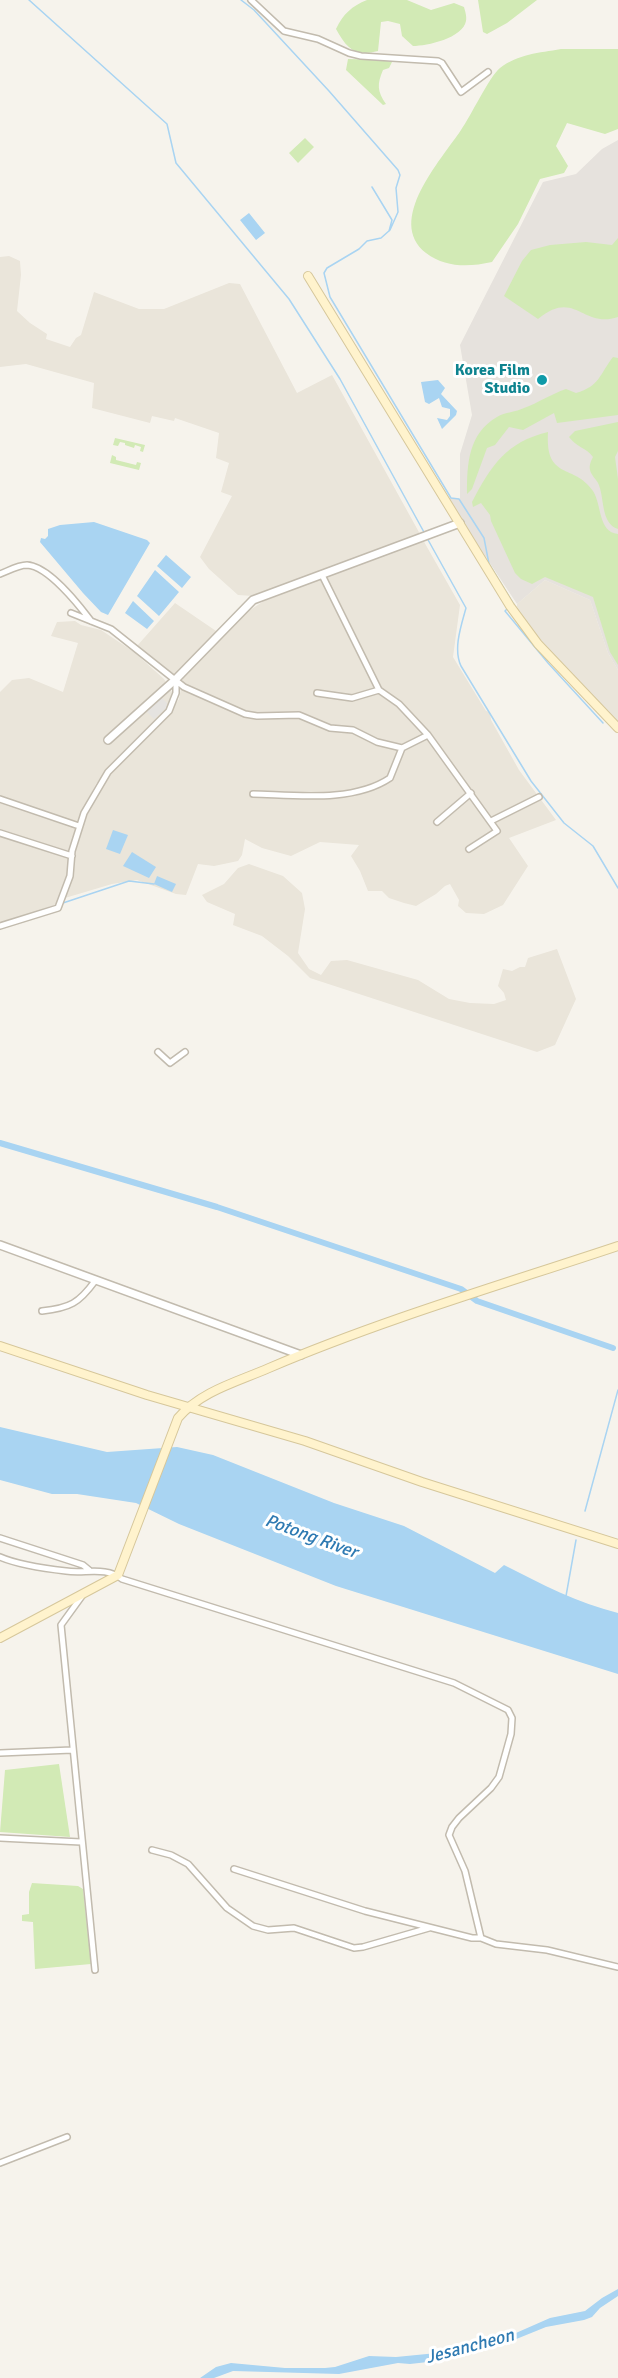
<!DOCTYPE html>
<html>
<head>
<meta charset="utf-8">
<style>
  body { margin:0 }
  canvas { display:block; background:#f6f3ec }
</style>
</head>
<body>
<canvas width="618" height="2378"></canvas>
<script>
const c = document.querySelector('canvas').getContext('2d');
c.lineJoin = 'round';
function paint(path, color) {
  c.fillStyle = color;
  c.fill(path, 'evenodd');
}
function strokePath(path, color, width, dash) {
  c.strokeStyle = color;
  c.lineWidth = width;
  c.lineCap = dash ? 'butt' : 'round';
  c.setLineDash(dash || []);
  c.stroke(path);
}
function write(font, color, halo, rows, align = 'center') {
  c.font = font + ' Signika,sans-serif';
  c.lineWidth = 6;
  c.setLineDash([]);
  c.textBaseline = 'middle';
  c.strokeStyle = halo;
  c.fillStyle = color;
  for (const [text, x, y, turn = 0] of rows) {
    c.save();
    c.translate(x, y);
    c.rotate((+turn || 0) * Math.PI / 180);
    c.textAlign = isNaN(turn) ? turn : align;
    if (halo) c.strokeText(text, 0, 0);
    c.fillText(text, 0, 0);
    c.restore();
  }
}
const residential = new Path2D(`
  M9,256l11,5 1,14 -4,36 13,12 17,11 -1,5 24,8 6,-9 5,-3 13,-43 45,17h25l65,-26 11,1 57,109 35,-18 88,159 -167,62 -15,-1 -29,-26 -9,-12 32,-61 -11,-4 8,-29 -13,-5 3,-25 -44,-15 -1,3 -22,-5 -2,7 -58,-15 2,-25 -68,-19 -26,3v-110z
  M423,540l37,65 -7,52 33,54 4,1 1,8 28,50 37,50 -47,18 19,28 -25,39 -19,9 -18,-1 -8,-7 1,-6 -9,-16 -5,2 -9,8 -20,12 -12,-3 -15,-5 -7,-7h-14l-8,-20 -9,-15 8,-11 -39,-3 -29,14 -29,-8 -17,-9 -3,16 -4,6 -24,5 -16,-2 -12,31 -10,-1 -39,-14 -25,4 -47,14 9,-30 1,-20 7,-22 20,-41 25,-30 41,-40 11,-16 4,-22 40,-43 24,-22 17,-11z
  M545,580l45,20 18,53 10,17v52l-77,-82 -24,-33v-3z
  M175,603l44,30 -45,43 -37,-30z
  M75,621l6,4 20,5 33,22 30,27 8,13 -1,7 -8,16 -47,44 -20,25 -16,32 -6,20 -4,30 -13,38 -42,15 -15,3v-230l12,-12 17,-2 34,14 15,-49 -27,-7 6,-14z
  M249,864l34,12 19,17 3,16 -7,44 11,16 12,6 10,-14 16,-1 71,20 31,19 21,4 24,1 12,-4 -2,-7 -6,-7 5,-17 9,2 8,-4h5l3,-9 29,-9 19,50 -21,46 -18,7 -227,-74 -22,-22 -26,-20 -29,-11 2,-11 -28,-12 -5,-7 22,-11 14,-16z`);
const industrial = new Path2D(`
  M618,140v530l-10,-17 -18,-53 -45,-20 -28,24 -71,-107 14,2v-45l12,-39 -12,-70 83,-163 33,-8 26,-25z`);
const green = new Path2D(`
  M367,0h40l24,10 23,-7 10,4c1,4 3,9 2,14 -3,17 -39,25 -53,25l-11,-10 -2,-12 -12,-3 -7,1 -3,29c-23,6 -31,-2 -42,-22 7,-15 16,-23 31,-29z
  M478,0h59l-30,23 -20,11 -4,-2z
  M561,49h57v80l-13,5 -38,-11 -11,23 12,20 -4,7 -24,6 -22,45 -26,38c-23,5 -46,6 -66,-9 -41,-32 15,-93 35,-123 10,-14 28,-53 39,-62 18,-14 39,-15 61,-19z
  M348,59l35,1 9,2 -3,6 -6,2c-6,14 -6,21 3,34l-3,1 -37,-35z
  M305,138l9,9 -16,16 -9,-10z
  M618,238v79c-36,12 -43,-29 -80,2l-34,-23 18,-35 9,-11 19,-5 36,-3 26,3z
  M613,357l5,1v57l-61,8 -3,-10 -31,17 -14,-3 -14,18 -8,3 -15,41 -5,5c0,-30 1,-60 30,-77 8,-5 19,-5 27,-9 14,-5 27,-14 42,-19l10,4c24,-7 23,-18 37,-36z
  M618,422v29l-3,6 3,22v50c-18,-6 -13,-32 -20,-46 -2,-4 -7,-8 -8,-13 -1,-5 1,-9 3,-13 -7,-10 -16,-9 -24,-20l6,-6z
  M548,432c-3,49 26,31 45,59 9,14 5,41 25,43v131l-8,-13 -17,-55 -48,-20 -13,7 -11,-5 -6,-6 -24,-52 -1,-6 -9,-12 -8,4 -1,-5c19,-36 34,-60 76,-70z
  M115,438l30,7 -2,7 -3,-1 1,-4 -6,-2 -1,3 -9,-3v-2l-5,-1 -2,4 -5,-1z
  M112,455l4,2v3l20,5 1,-3 4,1 -2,7 -29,-7z
  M59,1764l11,73 -70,-5 5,-62z
  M32,1883l46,3 5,3 8,75 -56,5 -2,-47 -11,-1v-6l7,-1v-22z`);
const parking = new Path2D(`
  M160,696l7,7 -1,5 -12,11 -9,-9z`);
const water = new Path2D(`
  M249,213l16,20 -9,7 -16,-20z
  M438,380l7,8 -4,6 16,17 -1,4 -14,14 -5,-11 10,2 3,-4v-7l-8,-2 -3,-9 -10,6 -4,-2 -4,-20z
  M94,522l53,18 3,3 -42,72 -7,-3 -18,-19 -43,-51 1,-4 4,1 3,-3v-7l12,-4z
  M166,555l25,22 -9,11 -25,-22z
  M155,570l24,22 -20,24 -22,-20z
  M133,601l21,20 -7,8 -22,-16z
  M113,830l15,5 -8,19 -14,-5z
  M132,852l24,15 -7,11 -26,-12z
  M157,876l19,8 -4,8 -18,-8z
  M0,1427l107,25 70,-5 36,8 121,48 70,23 91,47 9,-8c37,19 74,38 114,48v61l-282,-88 -157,-62 -43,-21 -59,-9h-25l-52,-14z
  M618,2289v7l-18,12 -8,9 -8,3 -38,7 -42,17 -76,18 -18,2 -12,-1 -59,11 -106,-3 -19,7h-14l16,-11 15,-4 54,5h40l10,-1 34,-11 27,1 41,-4 34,-9 29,-4 50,-22 35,-7 17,-13z`);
const stream = new Path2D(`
  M29,0l138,124 9,39 113,136 51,80 85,155
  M241,0l13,10 75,81 69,79 2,5 -4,13 2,24 -8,18 -9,8 -14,3 -8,8 -32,19 -3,5 6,24 121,201 8,1 25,39 5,26 25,41
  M372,187l20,33 -3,11
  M427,538l39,70c-5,18 -13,41 -5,58l70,115 33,42 29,23 25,42
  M507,609l-2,2 43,52 55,60
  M63,903l66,-22 25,3
  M585,1511l33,-121
  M566,1596l10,-56`);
const canal = new Path2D(`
  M0,1143l217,64 244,82 16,12 136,47`);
const minor = new Path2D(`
  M251,0l33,31 34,8 31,14 12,3 77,5 4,2 19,29 27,-20
  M0,574c8,-3 18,-9 27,-9 21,1 52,40 64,56
  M322,575l57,115
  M71,613l40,16 73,58 61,27 12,2 42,-1 31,13 23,2 24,12 25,6 26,-13
  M317,693l35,5 27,-8 20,14 29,31 69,96 -28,18
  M253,794c41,1 100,9 137,-16l12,-30
  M0,799l79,27
  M491,821l48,-24
  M437,822l34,-29
  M0,833l72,23
  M0,926l58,-18 12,-32 2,-25 12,-38 24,-41 61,-61 7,-18v-14
  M158,1052l12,11 15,-11
  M42,1311c28,-3 37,-8 53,-30
  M0,1538l83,27 6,5
  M0,1557c16,7 48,12 66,14 18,3 40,-5 56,8l332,104 54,27 4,8 -1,16 -12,43 -8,11 -32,30 -7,9 -3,8 16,36 16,67
  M82,1596l-21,29 34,345
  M0,1753l72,-3
  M0,1838l81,4
  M152,1850l19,5 17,9 39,44 26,18 15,4 26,-2 60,20 9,-1 66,-19
  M234,1869l131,42 107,27h9l15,6 51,6 71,17
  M0,2163l67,-26`);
const tertiary = new Path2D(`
  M108,740l68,-61 77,-79 207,-77
  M0,1245l301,110`);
const secondary = new Path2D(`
  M308,276l202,330 28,38 80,84
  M0,1346l147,49 158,46 117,41 196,62
  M0,1638l118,-63 60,-157c23,-27 59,-36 91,-50 113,-48 232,-83 349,-122`);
const markers = [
  [542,380,6,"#0f9aa8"]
];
const cultureNames = [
  ["Korea Film",530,371],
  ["Studio",530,389]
];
const waterNames = [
  ["Potong River",311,1537,20],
  ["Jesancheon",470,2347,-15]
];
paint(residential, '#eae5da');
paint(industrial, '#e6e2dd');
paint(green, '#d2eab5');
paint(parking, '#e5e3e0');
paint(water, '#a9d4f2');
strokePath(stream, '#a9d4f2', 1.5);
strokePath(canal, '#a9d4f2', 6);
strokePath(minor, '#c2bbae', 8);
strokePath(tertiary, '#c2bbae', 10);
strokePath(secondary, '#d6c79b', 10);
strokePath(minor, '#fff', 5);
strokePath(tertiary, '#fff', 7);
strokePath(secondary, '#fff3cd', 8);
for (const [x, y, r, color] of markers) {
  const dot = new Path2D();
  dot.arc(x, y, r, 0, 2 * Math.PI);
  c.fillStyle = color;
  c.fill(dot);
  strokePath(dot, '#fff', 2);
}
write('bold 16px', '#0d838f', '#fff', cultureNames, 'right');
write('italic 18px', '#2e7ab2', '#fff', waterNames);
</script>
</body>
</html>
